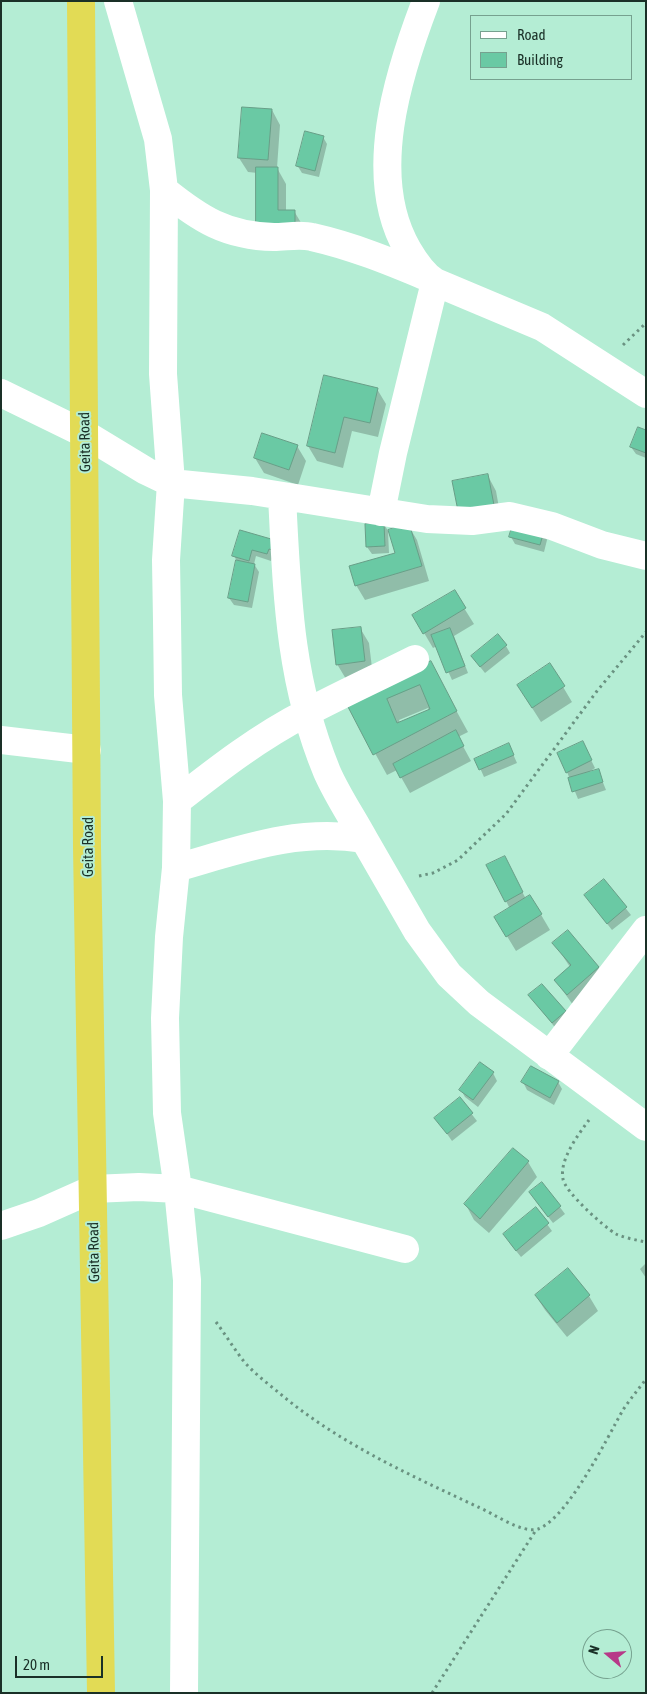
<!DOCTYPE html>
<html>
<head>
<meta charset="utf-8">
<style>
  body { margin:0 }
  #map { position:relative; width:647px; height:1694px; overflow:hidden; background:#b4edd4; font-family:"Asap Condensed",sans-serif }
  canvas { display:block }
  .frame { position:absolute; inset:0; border:2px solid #1a3027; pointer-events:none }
  .legend { position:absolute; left:470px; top:15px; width:162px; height:65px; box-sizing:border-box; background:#b4edd4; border:1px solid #76a18f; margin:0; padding:6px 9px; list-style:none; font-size:15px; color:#1a3027 }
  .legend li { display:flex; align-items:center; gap:10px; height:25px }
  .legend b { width:25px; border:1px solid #76a18f }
  .north { position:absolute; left:582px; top:1629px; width:50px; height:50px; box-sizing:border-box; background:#b4edd4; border:1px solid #76a18f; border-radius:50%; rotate:288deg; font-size:14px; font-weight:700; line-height:20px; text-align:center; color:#1a3027 }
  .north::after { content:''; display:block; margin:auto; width:18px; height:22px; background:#b73988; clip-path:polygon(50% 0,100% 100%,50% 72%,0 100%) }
  .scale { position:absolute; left:15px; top:1656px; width:88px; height:22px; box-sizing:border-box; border:2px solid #1a3027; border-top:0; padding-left:6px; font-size:15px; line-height:18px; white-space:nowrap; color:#1a3027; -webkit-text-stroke:4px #b4edd4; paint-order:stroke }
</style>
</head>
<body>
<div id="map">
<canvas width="647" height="1694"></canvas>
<div class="frame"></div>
<ul class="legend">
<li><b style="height:6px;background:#fff"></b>Road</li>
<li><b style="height:14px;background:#6ac9a4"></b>Building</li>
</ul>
<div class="north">N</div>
<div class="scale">20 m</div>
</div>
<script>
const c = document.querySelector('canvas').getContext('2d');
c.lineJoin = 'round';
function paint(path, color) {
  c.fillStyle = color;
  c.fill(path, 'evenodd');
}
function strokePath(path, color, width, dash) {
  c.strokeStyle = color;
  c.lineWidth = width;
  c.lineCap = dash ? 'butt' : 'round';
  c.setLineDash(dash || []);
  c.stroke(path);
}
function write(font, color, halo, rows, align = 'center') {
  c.font = font + ' "Asap Condensed",sans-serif';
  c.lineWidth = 4;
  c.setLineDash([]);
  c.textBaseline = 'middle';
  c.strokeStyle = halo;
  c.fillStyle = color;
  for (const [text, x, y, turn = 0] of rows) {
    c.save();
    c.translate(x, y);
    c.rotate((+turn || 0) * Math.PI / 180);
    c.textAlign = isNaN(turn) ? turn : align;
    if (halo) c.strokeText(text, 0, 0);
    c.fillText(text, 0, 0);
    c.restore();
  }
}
const shadow = new Path2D(`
  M272,110l8,15 -3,43 9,16v27h8l9,15 -38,20 -7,-73 -10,-1 -9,-14z
  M323,137l4,7 -8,33 -17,-4 -5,-8z
  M377,389l9,15 -8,33 -26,-6 -9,37 -26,-7 -9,-15z
  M646,431v27l-10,-4 -5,-7z
  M297,446l9,15 -8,24 -34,-12 -9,-15z
  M488,476l8,15 5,28 -33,6z
  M384,524l4,7 1,22 -17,1 -5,-7z
  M408,525l9,15 12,41 -64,19 -9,-15 40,-31z
  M543,532l4,8 -3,12 -29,-8 -4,-7z
  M277,542l-6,19 -15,-5 -2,8 5,8 -7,36 -18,-3 -5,-7 8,-37 -3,-5z
  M454,592l20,32 -20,12 14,37 -16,7 -15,-34 -4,2 -19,-32z
  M360,628l9,15 4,33 -27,3 -9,-15z
  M506,646l4,7 -25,20 -8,-10z
  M430,663l38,69 -10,5 13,24 -61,32 -13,-23 -10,5 -38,-69zM428,708l1,3 -29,12 -1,-3z
  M550,665l22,37 -31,20 -14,-22z
  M509,745l8,18 -33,14 -8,-18z
  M586,750l9,18 -9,6 12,-4 8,20 -28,9 -11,-27z
  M508,865l18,34 4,-3 20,34 -34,21 -20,-33 14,-9 -4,-8z
  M604,881l27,34 -19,15 -22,-28z
  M554,943l44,24 9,15 -31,27 -21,-29 15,-13z
  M530,996l34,15 5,8 -12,11z
  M493,1073l4,8 -19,26 -13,-10 -4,-7z
  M523,1082h35l4,7 -8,16 -27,-15z
  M460,1099l17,22 -25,20 -16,-23z
  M514,1149l14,13 9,15 -48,56 -15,-13 -8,-15z
  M542,1183l23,31 -12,9 -18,-23z
  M536,1209l16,22 -31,26 -12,-15z
  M646,1263v15l-6,-9z
  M567,1270l22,26 9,15 -31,26 -22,-27 -9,-14z`);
const building = new Path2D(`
  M242,107l30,2 -4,51 -30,-2z
  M305,131l19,5 -9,35 -19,-5z
  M256,167h22v43h17v21h-39z
  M324,375l54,13 -8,35 -26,-6 -9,36 -28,-7z
  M638,427l8,3v23l-16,-6z
  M262,433l36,12 -9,25 -35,-12z
  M488,474l6,31 -36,6 -6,-30z
  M384,523l1,23 -19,1 -1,-23z
  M409,523l13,43 -67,20 -6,-20 46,-13 -7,-23z
  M513,524l31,7 -4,14 -31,-8z
  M240,530l38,11 -3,10 -6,-2 -2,5 -15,-4 -3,11 -17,-5z
  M236,560l19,4 -7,38 -20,-4z
  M455,590l11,18 -43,26 -11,-19z
  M361,627l4,34 -29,4 -4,-35z
  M450,628l15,38 -19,7 -15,-38z
  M498,634l9,11 -27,22 -9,-11z
  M431,661l26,50 -84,44 -26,-50zM420,685l10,24 -33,14 -10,-24z
  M550,663l15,23 -33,22 -15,-23z
  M456,730l8,16 -64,32 -7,-14z
  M583,741l9,19 -26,13 -9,-20z
  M509,743l5,12 -35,15 -5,-11z
  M599,769l4,13 -31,10 -4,-14z
  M505,856l18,36 -18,10 -19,-37z
  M604,879l23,28 -20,17 -23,-29z
  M530,895l12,19 -36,23 -12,-20z
  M568,930l31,37 -32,28 -13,-15 17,-15 -19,-22z
  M542,984l24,27 -14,12 -24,-28z
  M480,1062l14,10 -21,28 -14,-10z
  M531,1066l28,15 -9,17 -29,-16z
  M460,1097l13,16 -26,21 -13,-16z
  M513,1148l16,13 -49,58 -16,-15z
  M542,1182l19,24 -13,11 -19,-25z
  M536,1207l13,16 -33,28 -13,-17z
  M568,1268l22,27 -33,28 -22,-28z`);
const path = new Path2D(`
  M623,345l23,-22
  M419,876l14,-3 25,-13 48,-46 91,-123 49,-59
  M589,1120c-11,15 -30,40 -26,59 2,13 41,48 53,55 9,4 20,6 30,8
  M216,1322c9,12 17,25 26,37 12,15 28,26 42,38 59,48 126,78 194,110 15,6 44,27 60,22 30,-11 69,-91 85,-119 7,-11 15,-20 23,-31
  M432,1693l104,-163`);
const minor = new Path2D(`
  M118,1l40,138 6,51 -1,184 8,109 -5,77 1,61 1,74 9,106 -1,67 -7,69 -4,81 2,95 11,76 9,91 -3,413
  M426,1c-28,73 -61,176 -18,249 7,12 15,24 27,32l107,45 104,67
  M164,190c36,29 62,46 110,47 12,0 26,-3 38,0 40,9 77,24 115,40
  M1,393l84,41 61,37 25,12 81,8 175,28 45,2 38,-5 42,10 50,19 44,11
  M282,496c5,98 7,184 45,276 10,23 25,45 37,67
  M381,512l12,-59 42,-171
  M1,740l86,10
  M177,801c41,-32 82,-64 129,-88 36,-19 73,-36 109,-54
  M176,868c64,-18 120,-40 188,-29l53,92 32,44 30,28 167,124
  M549,1056l97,-126
  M1,1226l38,-13 54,-24 46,-2 39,2 227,60`);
const highway = new Path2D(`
  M81,1l6,846 14,846`);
const streetNames = [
  ["Geita Road",85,442,-91],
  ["Geita Road",88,847,-90],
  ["Geita Road",94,1252,-91]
];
paint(shadow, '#0003');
paint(building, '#6ac9a4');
strokePath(building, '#689e87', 1);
strokePath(path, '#6a9281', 3, [2.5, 4]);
strokePath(minor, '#fff', 28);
strokePath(highway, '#e2db55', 28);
write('15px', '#1a3027', '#b4edd4', streetNames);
</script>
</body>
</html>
